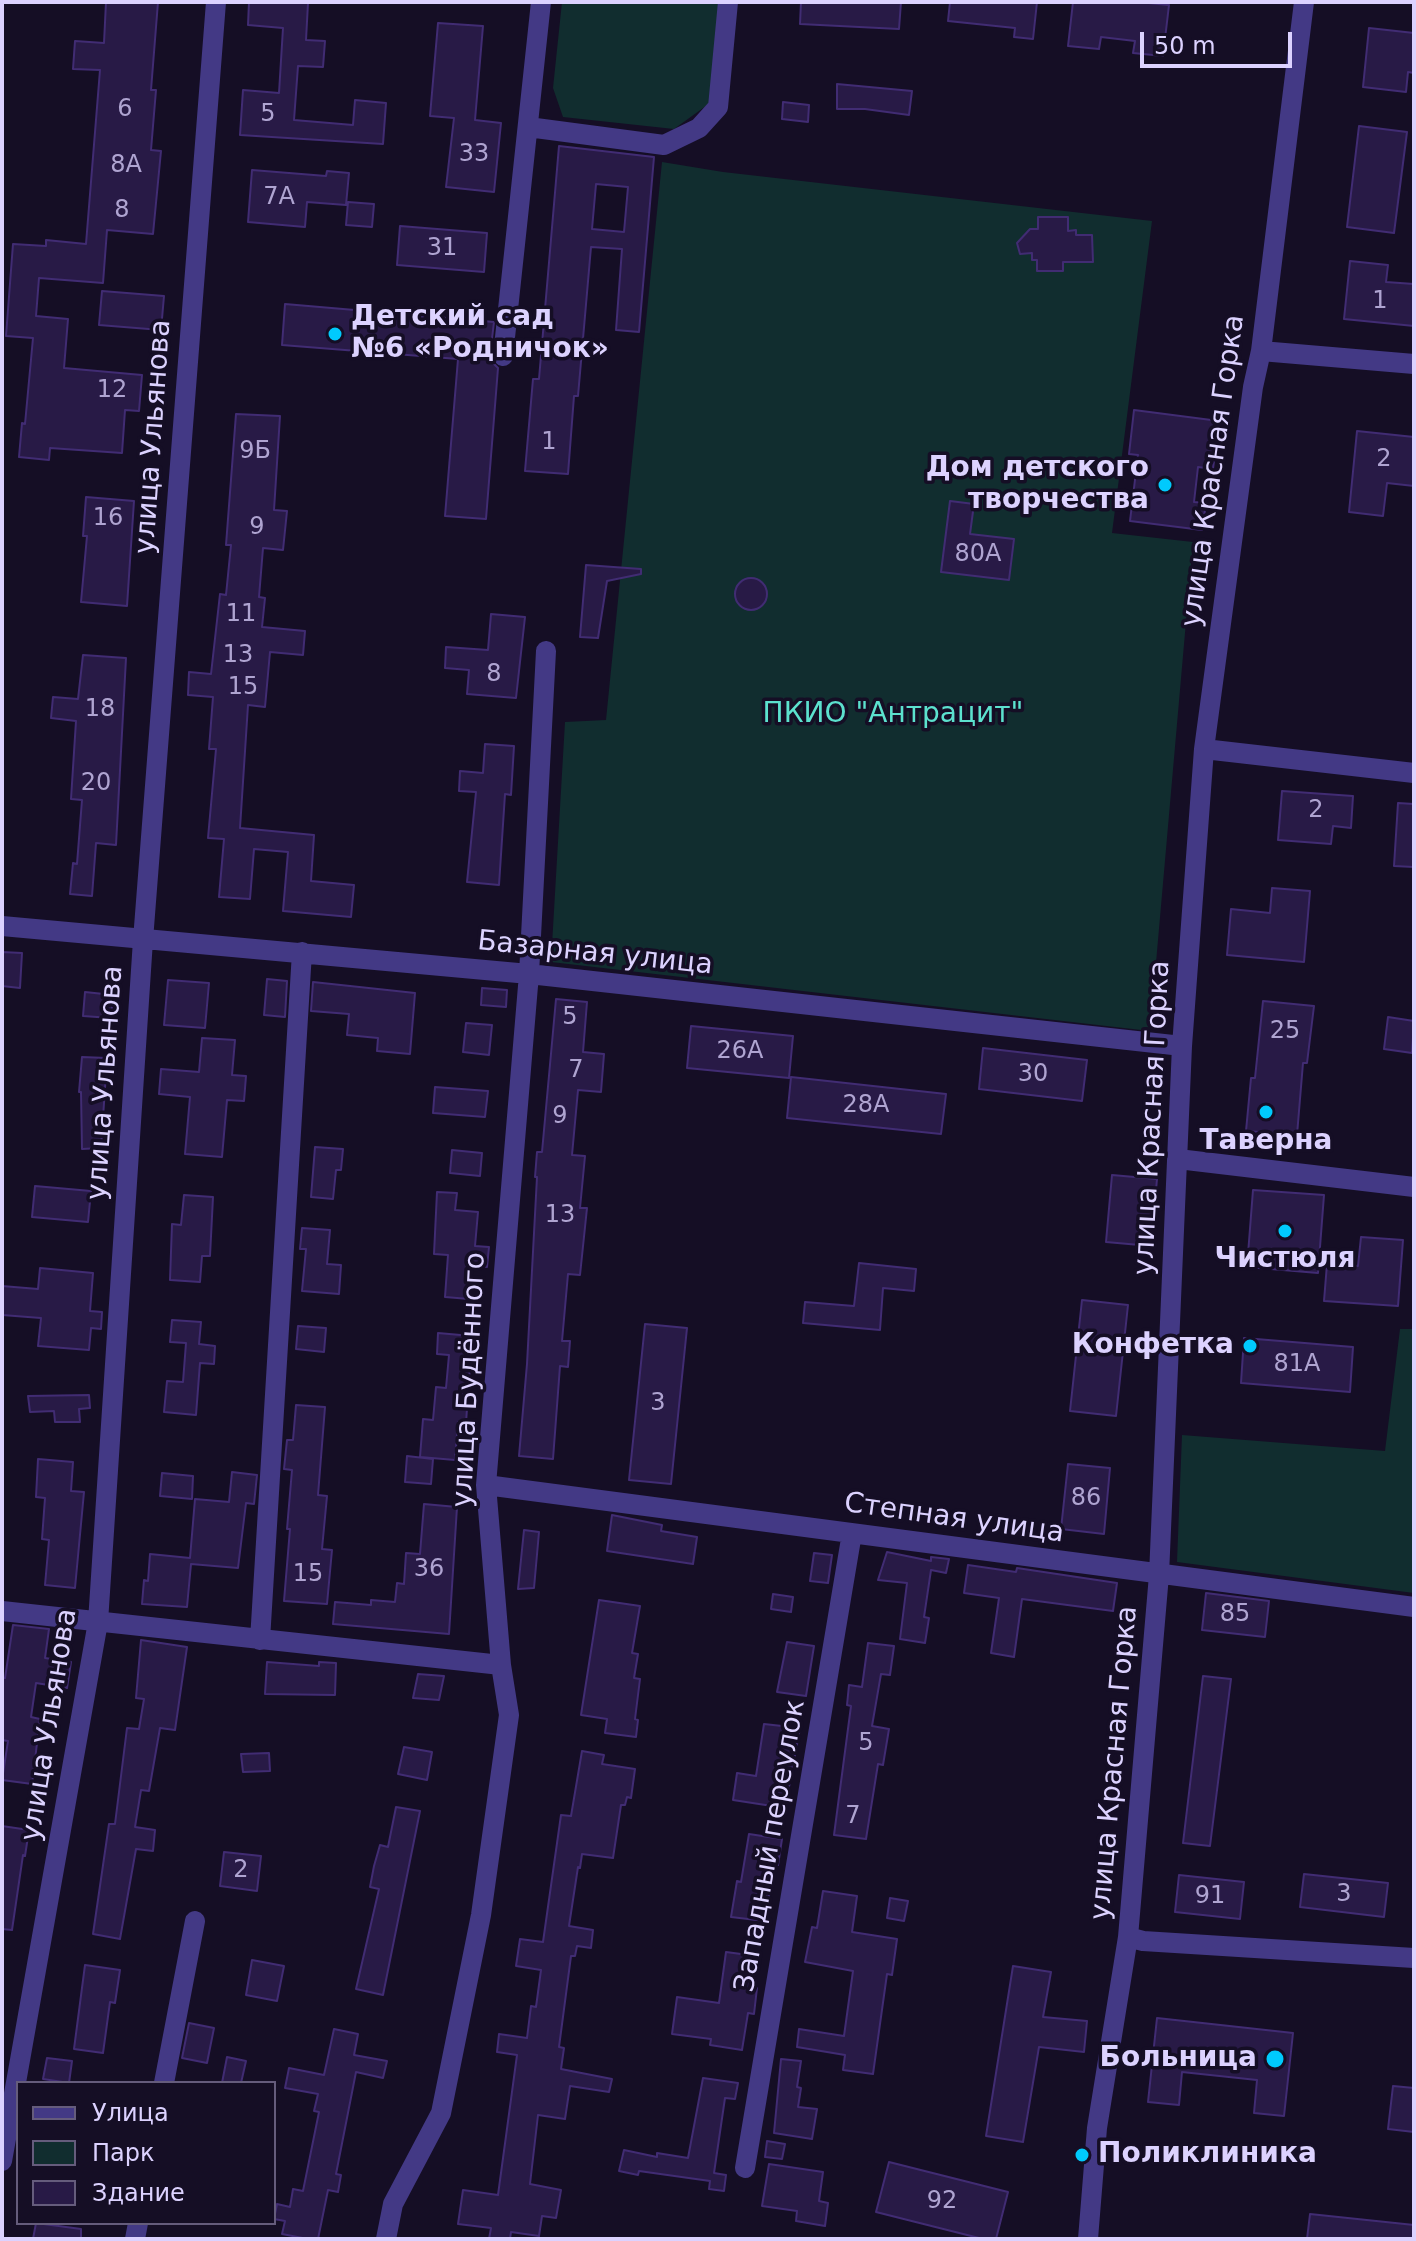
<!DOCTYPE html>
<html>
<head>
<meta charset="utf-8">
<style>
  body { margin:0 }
  #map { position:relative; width:1416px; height:2241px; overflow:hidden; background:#150e25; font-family:"DejaVu Sans",sans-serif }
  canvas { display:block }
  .frame { position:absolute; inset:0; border:4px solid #dcd2ff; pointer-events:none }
  .legend { position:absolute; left:16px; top:2081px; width:260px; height:144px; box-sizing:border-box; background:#150e25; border:2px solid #655c7c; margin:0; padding:10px 14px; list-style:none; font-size:24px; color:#dcd2ff }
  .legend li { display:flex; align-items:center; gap:16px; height:40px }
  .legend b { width:40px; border:2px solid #655c7c }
  .scale { position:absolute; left:1140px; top:32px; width:152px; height:36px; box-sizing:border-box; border:4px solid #dcd2ff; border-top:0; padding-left:10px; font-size:24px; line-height:28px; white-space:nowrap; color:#dcd2ff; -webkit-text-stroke:6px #150e25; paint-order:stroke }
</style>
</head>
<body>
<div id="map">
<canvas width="1416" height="2241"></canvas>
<div class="frame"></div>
<ul class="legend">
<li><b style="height:10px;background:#433985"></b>Улица</li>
<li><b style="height:22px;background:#112d2f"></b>Парк</li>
<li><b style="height:22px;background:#281a46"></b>Здание</li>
</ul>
<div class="scale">50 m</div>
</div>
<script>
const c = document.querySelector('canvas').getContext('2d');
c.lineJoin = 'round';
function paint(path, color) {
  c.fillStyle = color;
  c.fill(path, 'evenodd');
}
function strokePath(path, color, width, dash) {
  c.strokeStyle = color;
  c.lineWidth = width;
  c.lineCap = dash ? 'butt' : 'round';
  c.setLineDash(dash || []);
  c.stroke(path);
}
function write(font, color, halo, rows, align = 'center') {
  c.font = font + ' "DejaVu Sans",sans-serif';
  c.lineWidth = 7;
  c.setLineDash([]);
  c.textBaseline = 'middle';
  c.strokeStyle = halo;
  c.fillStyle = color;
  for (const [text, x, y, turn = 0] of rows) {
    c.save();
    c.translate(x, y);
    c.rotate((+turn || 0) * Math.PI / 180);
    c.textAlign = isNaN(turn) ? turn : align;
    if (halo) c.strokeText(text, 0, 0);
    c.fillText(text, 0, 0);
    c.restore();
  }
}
const green = new Path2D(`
  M562,2h157l-9,101 -36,26 -111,-12 -10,-29z
  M662,162l61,10 429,49 -40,312 81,9 -43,489 -599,-69 14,-240 41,-2z
  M1400,1329h14v264l-237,-31 5,-127 203,16z`);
const building = new Path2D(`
  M106,2h52l-7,88h5l-5,60 10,1 -8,83 -46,-4 -4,53 -64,-5 -3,38 32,3 -4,49 78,7 -3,36 -14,-1 -3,43 -72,-5 -1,12 -30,-3 3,-34 3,1 8,-86 -27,-2 7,-92 33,2v-6l40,4 14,-174 -27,-1 2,-28 29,2z
  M249,2l59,1 -2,37 19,1 -2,26 -25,-1 -4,54 59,5 2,-25 31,3 -3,41 -143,-9 3,-45 36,3 4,-65 -35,-3z
  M801,2h100l-2,27 -99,-5z
  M950,2h87l-4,37 -19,-2 1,-9 -67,-7z
  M1073,2h65l31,3 -6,51 -30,-3 2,-12 -34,-4 -2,12 -31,-3z
  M438,23l45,3 -8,94 26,3 -7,69 -48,-5 8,-69 -24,-2z
  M1369,28l45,5v40l-6,-1 -2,20 -43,-5z
  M837,84l75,7 -3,24 -44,-6h-28z
  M783,102l26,3 -1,17 -26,-3z
  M1359,126l48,6 -13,101 -47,-6z
  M559,146l95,11 -15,175 -23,-2 6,-81 -31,-2 -13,149h-4l-6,78 -43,-3 8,-92h6zM596,184l32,3 -4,45 -32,-3z
  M252,170l74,6 1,-5 22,2 -3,32 -39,-3 -2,25 -57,-5z
  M348,202l26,2 -2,23 -26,-2z
  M1038,217h30v14l8,-1v5h16l1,27h-30v9h-26v-11h-5v-7l-12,1 -3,-11 13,-14h8z
  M400,226l87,7 -3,39 -87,-7z
  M1350,261l38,4 -2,17 28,2v42l-70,-7z
  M102,291l62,5 -3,34 -62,-5z
  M285,304l209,18 -4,33 2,7 6,6 -12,151 -41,-3 13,-157 -176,-14z
  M1134,410l85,11 -6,48 -15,-2 -4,35 12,1 -4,27 -72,-9 8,-66 -9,-1z
  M236,414l44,2 -6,94 13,1 -4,39 -20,-2 -4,49 6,1 -3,29 43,4 -2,24 -33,-3 -5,55 -17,-2 -8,123 74,7 -3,46 43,4 -3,32 -68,-6 5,-59 -34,-3 -4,50 -31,-2 5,-58 -16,-1 8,-89h-7l4,-52 -25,-2 1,-23 22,2 9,-80 6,1 5,-50h-5z
  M1357,431l57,6v49l-27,-3 -4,33 -34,-4z
  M86,497l48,4 -7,105 -46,-4 6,-66h-4z
  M950,501l24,3 -4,30 44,5 -5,41 -68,-8z
  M586,565l55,4v5l-34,7 -9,57 -18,-1z
  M735 594a16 16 0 1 1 32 0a16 16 0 1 1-32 0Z
  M491,614l34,3 -9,81 -49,-4 2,-24 -24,-2 1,-21 42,3z
  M83,655l43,3 -10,187 -20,-2 -4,53 -22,-2 3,-31 4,1 5,-64 -11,-1 5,-78 -25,-3 2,-21 25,2z
  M485,744l29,2 -3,49 -6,-1 -6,91 -32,-3 9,-90 -17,-1 1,-20 23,2z
  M1282,791l71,5 -2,32 -18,-2 -2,18 -53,-4z
  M1398,803l16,1v63l-20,-1z
  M1272,888l38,3 -6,71 -77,-7 4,-46 39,4z
  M2,952l20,1 -2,35 -18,-2z
  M267,979l20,2 -2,36 -21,-2z
  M168,980l41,3 -4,45 -41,-3z
  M313,982l102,11 -5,61 -33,-3 1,-13 -31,-3 2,-21 -38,-3z
  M482,988l25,2 -1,17 -25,-2z
  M85,992l28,3 -2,23 -28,-2z
  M556,999l31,3 -4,50 21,2 -3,38 -23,-2 -6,65 13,1 -5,52h7l-7,67 -12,-1 -6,67h8l-2,26 -8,-1 -7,93 -34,-3 8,-92 10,-187h-2l2,-25h5z
  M1263,1001l51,5 -7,57h-4l-6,72 -51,-4 5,-53h4z
  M1388,1017l26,4 -2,32 -28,-4z
  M466,1023l26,2 -3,30 -26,-3z
  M691,1026l102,10 -4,42 -102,-10z
  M202,1038l33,2 -3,35 14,1 -2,25 -17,-1 -5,57 -37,-3 5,-57 -31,-3 2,-25 38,3z
  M983,1048l104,12 -5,41 -103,-12z
  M82,1057l25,1 -6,90 -19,1 -1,-57h-2z
  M791,1077l155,17 -5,40 -154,-16z
  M435,1087l53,4 -3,26 -52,-4z
  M315,1147l28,2 -2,21h-5l-3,29 -22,-2z
  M452,1150l30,3 -2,23 -30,-3z
  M1112,1175l45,4 -6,67 -45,-4z
  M35,1186l56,5 -3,31 -56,-5z
  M1253,1190l71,5 -6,78 -71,-6z
  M437,1192l20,1 -2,17 23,2 -3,34 14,1 -2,20 -15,-2 -3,34 -24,-2 3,-42 -14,-1z
  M184,1195l29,2 -3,59h-8l-2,26 -30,-2 2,-56 9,1z
  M302,1228l28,2 -3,34 14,1 -2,29 -37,-3 4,-42h-6z
  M1361,1237l42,3 -5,66 -74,-5 3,-37 31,2z
  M859,1263l57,6 -2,22 -31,-3 -3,42 -77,-7 2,-21 49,4z
  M40,1268l53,5 -3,38 12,1 -1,17 -10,-1 -2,22 -51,-4 3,-28 -39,-3v-29l36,3z
  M1082,1300l46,5 -12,111 -46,-5z
  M172,1320l29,2 -2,22 16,2 -1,18 -14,-1 -4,52 -32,-3 3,-31 16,1 3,-39 -16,-1z
  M645,1324l42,4 -16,156 -42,-4z
  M298,1326l28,2 -2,24 -28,-3z
  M438,1333l34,3 -6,87 -8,-1 -3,38 -35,-3 3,-38 10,1 3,-33 10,1 3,-33 -12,-1z
  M1244,1338l109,9 -3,45 -109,-9z
  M89,1395l1,13 -11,1 1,13h-25l-1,-11 -24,1 -2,-16z
  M296,1405l29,2 -7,88 9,1 -5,53 10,1 -5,54 -43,-3 6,-72h-3l5,-59 -8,-1 3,-29h6z
  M407,1456l26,3 -2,25 -26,-2z
  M38,1459l35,3 -2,29 13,1 -9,96 -30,-3 4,-45 -7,-1 3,-41 -9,-1z
  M1068,1464l42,4 -6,66 -43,-5z
  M232,1472l25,3 -3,29 -8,-1 -8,65 -47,-4 -4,43 -45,-3 2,-24 4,1 2,-27 40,4 5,-59 34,3z
  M162,1473l31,3 -1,23 -32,-3z
  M424,1504l33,3 -8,127 -116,-10 2,-22 36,3v-5l24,2 2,-19 7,1 2,-31 14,1z
  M612,1515l50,10 -1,6 36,6 -4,27 -86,-13z
  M524,1530l15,2 -5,56 -16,1z
  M887,1552l44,9v-4l18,2 -3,14 -15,-3 -7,47 5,1 -4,25 -25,-4 7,-56 -29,-3z
  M814,1553l18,2 -4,28 -18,-2z
  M968,1565l48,7 1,-4 100,15 -4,28 -91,-12 -8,58 -23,-4 8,-55 -35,-5z
  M1206,1593l63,8 -4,36 -63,-7z
  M773,1594l20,3 -2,15 -20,-3z
  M599,1600l41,6 -8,47 6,1 -4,24 6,1 -5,40 3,1 -2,17 -31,-4 2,-14 -26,-4z
  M13,1625l36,4 -4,29 26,4 -4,26 -31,-5 -5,34 9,2 -8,65 -30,-4 6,-39 -6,-1v-62h3z
  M141,1640l46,7 -12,83 -15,-2 -11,63 -8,-1 -6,37 20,3 -2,21 -17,-2 -16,90 -27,-5 16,-110h6l12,-96 12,1 5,-30 -8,-1z
  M787,1642l27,4 -8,50 -29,-4z
  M868,1643l26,3 -4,29 -9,-1 -9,52 17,3 -6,36 -5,-1 -12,75 -32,-4 17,-129 -4,-1 2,-20 13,2z
  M267,1662l52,4v-4l17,1 -1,32 -70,-1z
  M418,1674l26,2 -5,24 -26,-2z
  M1203,1676l28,3 -21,167 -27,-3z
  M764,1724l36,4 -15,80 -52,-8 4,-27 19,3z
  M404,1747l28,5 -5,28 -29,-6z
  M582,1751l22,4 -2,9 33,5 -4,29 -4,-1 -2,8h-4l-8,53 -31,-4 -2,14 -2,-1 -9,59 24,4 -2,18 -14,-2 -2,10h-4l-12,91 5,1 -3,21 51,10 -3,13 -39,-6 -5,33 -27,-4 -8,69 31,6 -5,28 -14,-2 -3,20 -28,-4 -1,7h-21l2,-11 -33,-4 5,-34 35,5 19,-140 -20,-3 2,-18 28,4 4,-32 5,1 5,-37 -25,-4 4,-27 23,3 18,-127 10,1z
  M269,1753l1,18 -27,1 -2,-18z
  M396,1807l24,4 -37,184 -27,-6 23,-100 -9,-2 4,-21 6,-21 8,2z
  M2,1826l27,4 -4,26 -2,-1 -11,75 -10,-1z
  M749,1834l33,5 -4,26 -4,-1 -9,57 -34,-4 6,-36 4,1z
  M224,1852l37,4 -4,35 -37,-5z
  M1304,1874l84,9 -4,34 -84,-10z
  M1179,1875l65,7 -4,37 -65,-7z
  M823,1891l34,5 -5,36 45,7 -5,36 -5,-1 -14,100 -30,-4 2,-15 -48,-8 2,-18 45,7 9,-65 -48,-9 7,-35 5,1z
  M890,1898l18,3 -4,20 -17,-3z
  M726,1952l30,4 -5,32h6l-3,26 -6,-1 -6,37 -32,-5 1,-6 -39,-5 5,-37 42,6z
  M252,1960l32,6 -7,35 -31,-6z
  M85,1965l35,5 -5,33 -5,-1 -7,51 -29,-4z
  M1013,1966l38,6 -8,45 44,4 -3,31 -45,-5 -16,95 -37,-6z
  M1157,2018l136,15 -9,83 -30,-3 3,-33 -75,-8 -3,33 -31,-3z
  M189,2023l25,5 -7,35 -25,-5z
  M334,2029l24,5 -4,21 33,6 -4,17 -27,-6 -20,102 5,1 -3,17 -10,-2 -10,49h-10l-26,-5 3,-13 -11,-2 3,-15 13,3 3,-18 10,2 16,-79 -5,-1 4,-17 -33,-6 4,-20 35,7z
  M227,2057l19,4 -5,22h-19z
  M47,2058l25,3 -3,22 -26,-4z
  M781,2059l20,2 -4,26 4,1 -3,19 19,2 -5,30 -38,-6z
  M703,2078l35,5 -3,16 -10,-1 -11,75 12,2 -2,16 -15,-2 1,-8 -71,-10 -1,4 -19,-4 5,-21 33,7v-4l31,5z
  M1393,2086l21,2v44l-26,-3z
  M767,2141l18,3 -3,15 -17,-2z
  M889,2162l119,30 -12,47h-13l-107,-27z
  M769,2164l54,8 -4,29 9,2 -3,23 -29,-5 1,-10 -35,-5z
  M1310,2214l104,11v14h-107z
  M36,2223l45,6v10h-48z`);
const minor = new Path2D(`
  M528,127l136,18 35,-17 19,-21 10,-105
  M1261,351l153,13
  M503,356l38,-354
  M1204,749l210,24
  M2,926l527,48 653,72
  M1178,1159l236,28
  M486,1485l928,122
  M2,1611l499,54
  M260,1640l42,-688
  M1128,1937l15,4 271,17
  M164,2083l31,-162
  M2,2161l96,-539 45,-682 73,-938
  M745,2168l107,-635
  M135,2239l3,-16
  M386,2239l7,-35 48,-91 40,-198 28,-200 -8,-50 -15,-180 43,-511 17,-323
  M1088,2239l9,-111 31,-191 31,-362 23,-529 22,-297 49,-362 8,-36 43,-349`);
const markers = [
  [335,334,8,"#00cafd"],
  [1165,485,8,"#00cafd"],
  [1266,1112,8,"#00cafd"],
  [1285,1231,8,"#00cafd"],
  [1250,1346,8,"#00cafd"],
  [1275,2059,10,"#00cafd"],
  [1082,2155,8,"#00cafd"]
];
const numberNames = [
  ["6",125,110],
  ["5",268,115],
  ["33",474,155],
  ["8А",126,166],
  ["7А",279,198],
  ["8",122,211],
  ["31",442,249],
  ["1",1380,302],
  ["12",112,391],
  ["1",549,443],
  ["9Б",255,452],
  ["2",1384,460],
  ["16",108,519],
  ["9",257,528],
  ["80А",978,555],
  ["11",241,615],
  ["13",238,656],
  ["8",494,675],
  ["15",243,688],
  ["18",100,710],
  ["20",96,784],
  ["2",1316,811],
  ["5",570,1018],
  ["25",1285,1032],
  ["26А",740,1052],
  ["7",576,1071],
  ["30",1033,1075],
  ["28А",866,1106],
  ["9",560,1117],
  ["13",560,1216],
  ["81А",1297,1365],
  ["3",658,1404],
  ["86",1086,1499],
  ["36",429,1570],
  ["15",308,1575],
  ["85",1235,1615],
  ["5",866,1744],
  ["7",853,1817],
  ["2",241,1871],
  ["3",1344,1895],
  ["91",1210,1897],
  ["92",942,2202]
];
const poiNames = [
  ["Детский сад",351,318,"left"],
  ["№6 «Родничок»",351,350,"left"],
  ["Дом детского",1149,469],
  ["творчества",1149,501],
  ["Таверна",1266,1142,"center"],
  ["Чистюля",1285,1260,"center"],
  ["Конфетка",1234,1346],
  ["Больница",1257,2059],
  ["Поликлиника",1098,2155,"left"]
];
const streetNames = [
  ["улица Ульянова",154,437,-86],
  ["улица Красная Горка",1214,471,-82],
  ["Базарная улица",595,954,6],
  ["улица Ульянова",106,1083,-86],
  ["улица Красная Горка",1153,1118,-87],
  ["улица Будённого",470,1380,-87],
  ["Степная улица",954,1519,8],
  ["улица Ульянова",50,1725,-81],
  ["улица Красная Горка",1115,1763,-85],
  ["Западный переулок",771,1846,-80]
];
const parkNames = [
  ["ПКИО \"Антрацит\"",893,715]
];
paint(green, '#112d2f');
paint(building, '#281a46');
strokePath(building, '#412c73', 2);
strokePath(minor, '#433985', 20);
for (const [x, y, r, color] of markers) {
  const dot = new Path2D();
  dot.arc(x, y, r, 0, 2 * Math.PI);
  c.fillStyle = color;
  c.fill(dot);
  strokePath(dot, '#150e25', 3);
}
write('24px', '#afa4d1', null, numberNames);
write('bold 28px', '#dcd2ff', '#150e25', poiNames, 'right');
write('28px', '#dcd2ff', '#150e25', streetNames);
write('28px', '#5ce1ce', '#150e25', parkNames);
</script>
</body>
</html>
